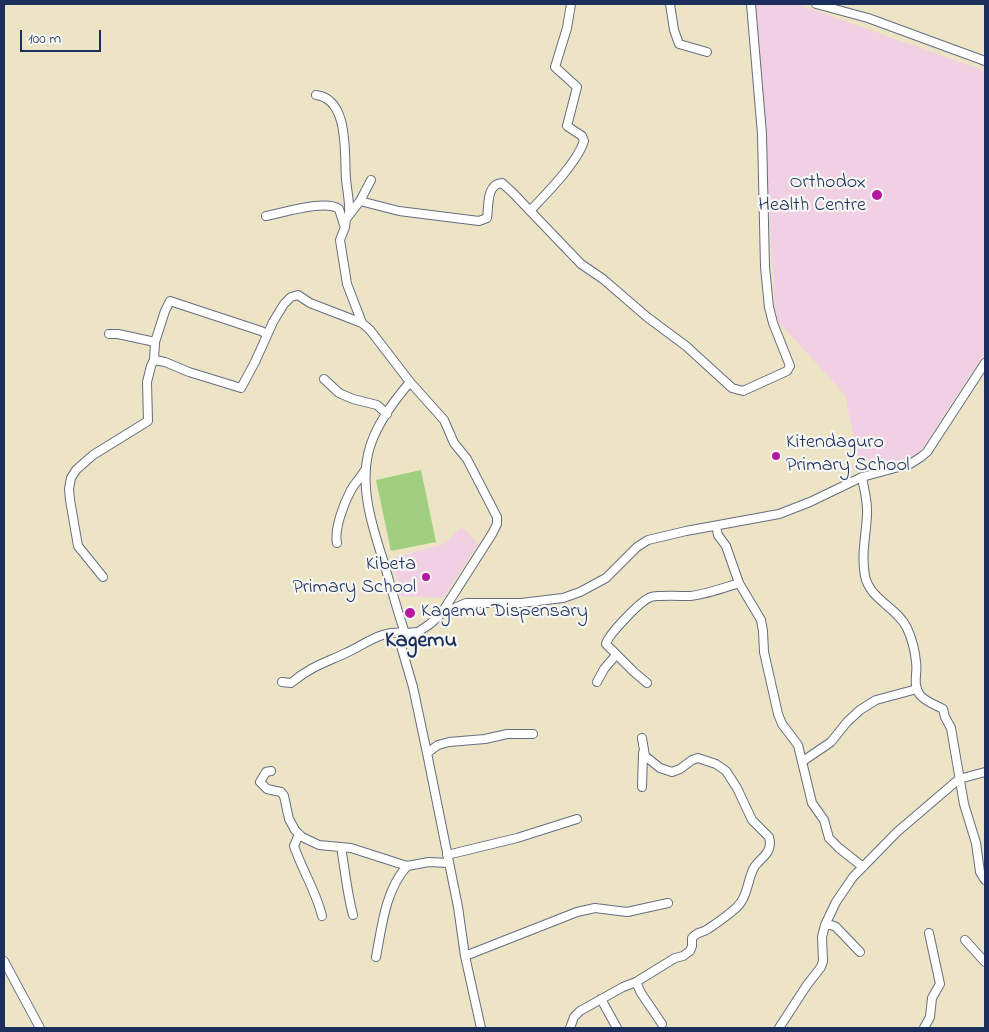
<!DOCTYPE html>
<html>
<head>
<meta charset="utf-8">
<style>
  body { margin:0 }
  #map { position:relative; width:989px; height:1032px; overflow:hidden; background:#ede3c5; font-family:"Indie Flower",sans-serif }
  canvas { display:block }
  .frame { position:absolute; inset:0; border:5px solid #1b2f5e; pointer-events:none }
  .scale { position:absolute; left:20px; top:30px; width:81px; height:22px; box-sizing:border-box; border:2px solid #1b2f5e; border-top:0; padding-left:6px; font-size:15px; line-height:18px; white-space:nowrap; color:#1b2f5e; -webkit-text-stroke:4px #f6f6f2; paint-order:stroke }
</style>
</head>
<body>
<div id="map">
<canvas width="989" height="1032"></canvas>
<div class="frame"></div>
<div class="scale">100 m</div>
</div>
<script>
const c = document.querySelector('canvas').getContext('2d');
c.lineJoin = 'round';
function paint(path, color) {
  c.fillStyle = color;
  c.fill(path, 'evenodd');
}
function strokePath(path, color, width, dash) {
  c.strokeStyle = color;
  c.lineWidth = width;
  c.lineCap = dash ? 'butt' : 'round';
  c.setLineDash(dash || []);
  c.stroke(path);
}
function write(font, color, halo, rows, align = 'center') {
  c.font = font + ' "Indie Flower",sans-serif';
  c.lineWidth = 4.5;
  c.setLineDash([]);
  c.textBaseline = 'middle';
  c.strokeStyle = halo;
  c.fillStyle = color;
  for (const [text, x, y, turn = 0] of rows) {
    c.save();
    c.translate(x, y);
    c.rotate((+turn || 0) * Math.PI / 180);
    c.textAlign = isNaN(turn) ? turn : align;
    if (halo) c.strokeText(text, 0, 0);
    c.fillText(text, 0, 0);
    c.restore();
  }
}
const built = new Path2D(`
  M756,4h41l188,67v281l-61,94 -7,8 -12,5 -44,12 -16,-76 -69,-76z
  M462,527l16,17 -35,54 -43,-2 -7,-38 50,-14z`);
const green = new Path2D(`
  M421,470l15,72 -45,9 -15,-71z`);
const minor = new Path2D(`
  M670,4l4,26 5,14 28,8
  M816,4l52,14 117,43
  M316,95c34,4 28,61 30,84 1,12 4,23 3,35
  M360,201l39,10 80,10 8,-3c2,-12 -1,-34 15,-35l10,9 69,72 22,15 44,38 39,29 46,42 11,3 44,-20 3,-5 -17,-43 -4,-16 -4,-40 -3,-133 -11,-130
  M530,211c16,-17 47,-48 54,-70l-2,-5 -15,-10 10,-39 -22,-20 12,-39 4,-24
  M266,216c16,-3 60,-17 73,-7l5,16
  M362,323l-15,-39 -7,-44 5,-13 1,-8 14,-18 11,-21
  M109,334h9l37,8
  M154,360l1,-18 10,-31 5,-10 91,30 6,3
  M324,379l15,14 14,6 24,6 10,9
  M862,477c2,12 6,25 5,38 -1,21 -6,39 -2,61 5,24 32,31 42,52 5,11 8,22 9,34 2,11 -4,22 4,33 6,7 16,10 23,14l2,8 6,11 13,76 12,39 4,29 5,8
  M716,526l2,9 8,11 13,37 22,37 2,11 1,21 14,62 4,10 16,21 14,58 12,17 5,18 10,10 24,19
  M337,543c-3,-14 7,-40 14,-53 4,-7 10,-13 14,-20
  M103,577l-25,-31 -8,-46 -1,-11 2,-11 5,-8 17,-15 55,-34 -1,-39 4,-16 3,-6 11,2 24,10 52,16 14,-26 18,-40 11,-18 7,-7 7,-2 12,8 52,20 8,7 40,52 34,38 10,23 13,16 30,58v7l-5,10 -51,80
  M282,682l9,1c19,-16 33,-20 55,-30 20,-9 34,-23 59,-20 -8,-23 -14,-46 -21,-70 -11,-34 -24,-73 -16,-109 6,-27 25,-52 42,-72
  M597,682l7,-13 12,-14
  M647,683l-13,-11 -28,-28c2,-9 35,-44 45,-47 7,-2 29,-1 39,-1 17,-2 33,-8 49,-13
  M427,753l11,-8 11,-3 36,-3 22,-5h26
  M803,761l28,-19 16,-20 13,-12 16,-10 41,-11
  M271,771l-5,1 -6,10 7,7 14,3 3,4 5,23 6,11 7,7 17,8 32,3 56,18 22,-4 19,1
  M642,787l1,-34
  M299,834l-5,12c8,24 22,45 28,70
  M341,847c4,23 6,46 12,68
  M447,855l70,-17 60,-19
  M825,925h6l5,2 24,25
  M965,940l20,22
  M465,956l112,-44 18,-4 32,4 41,-9
  M376,957c6,-31 9,-66 31,-91
  M4,961l36,67
  M636,982l5,11 21,31
  M601,999l16,29
  M481,1028l-16,-72 -7,-49 -31,-154 -14,-66 -12,-41 4,-13 13,-1 12,-8 11,-10 25,-11h55l42,-5 17,-6 26,-14 31,-31 11,-7 38,-9 93,-17 31,-12 52,-25 48,-13 11,-7 6,-5 58,-89
  M570,1028l4,-11 6,-6 43,-24 13,-5 39,-24 8,-2 7,-5 2,-5v-8c7,-8 9,-4 16,-9 9,-6 20,-14 28,-21 13,-12 11,-30 19,-42 8,-10 18,-14 14,-29l-17,-17 -15,-32 -11,-17 -10,-7 -18,-6 -6,2 -12,9 -8,3 -12,-4 -15,-12 -3,-18
  M779,1028l28,-43 14,-18 2,-6 -1,-24 3,-12 11,-23 17,-25 44,-45 62,-53 26,-7
  M924,1028l6,-11 2,-19 8,-14 -11,-51`);
const markers = [
  [877,195,6,"#b5179e"],
  [776,456,5,"#b5179e"],
  [426,577,5,"#b5179e"],
  [410,613,6,"#b5179e"]
];
const poiNames = [
  ["Orthodox",866,184],
  ["Health Centre",866,207],
  ["Kitendaguro",786,444,"left"],
  ["Primary School",786,467,"left"],
  ["Kibeta",416,566],
  ["Primary School",416,589],
  ["Kagemu Dispensary",421,613,"left"]
];
const quarterNames = [
  ["Kagemu",421,642]
];
paint(built, '#f1d0e3');
paint(green, '#a0d07f');
strokePath(minor, '#646e82', 10);
strokePath(minor, '#fff', 8);
for (const [x, y, r, color] of markers) {
  const dot = new Path2D();
  dot.arc(x, y, r, 0, 2 * Math.PI);
  c.fillStyle = color;
  c.fill(dot);
  strokePath(dot, '#f6f6f2', 2);
}
write('20px', '#1b2f5e', '#f6f6f2', poiNames, 'right');
write('bold 22px', '#1b2f5e', '#f6f6f2', quarterNames);
</script>
</body>
</html>
